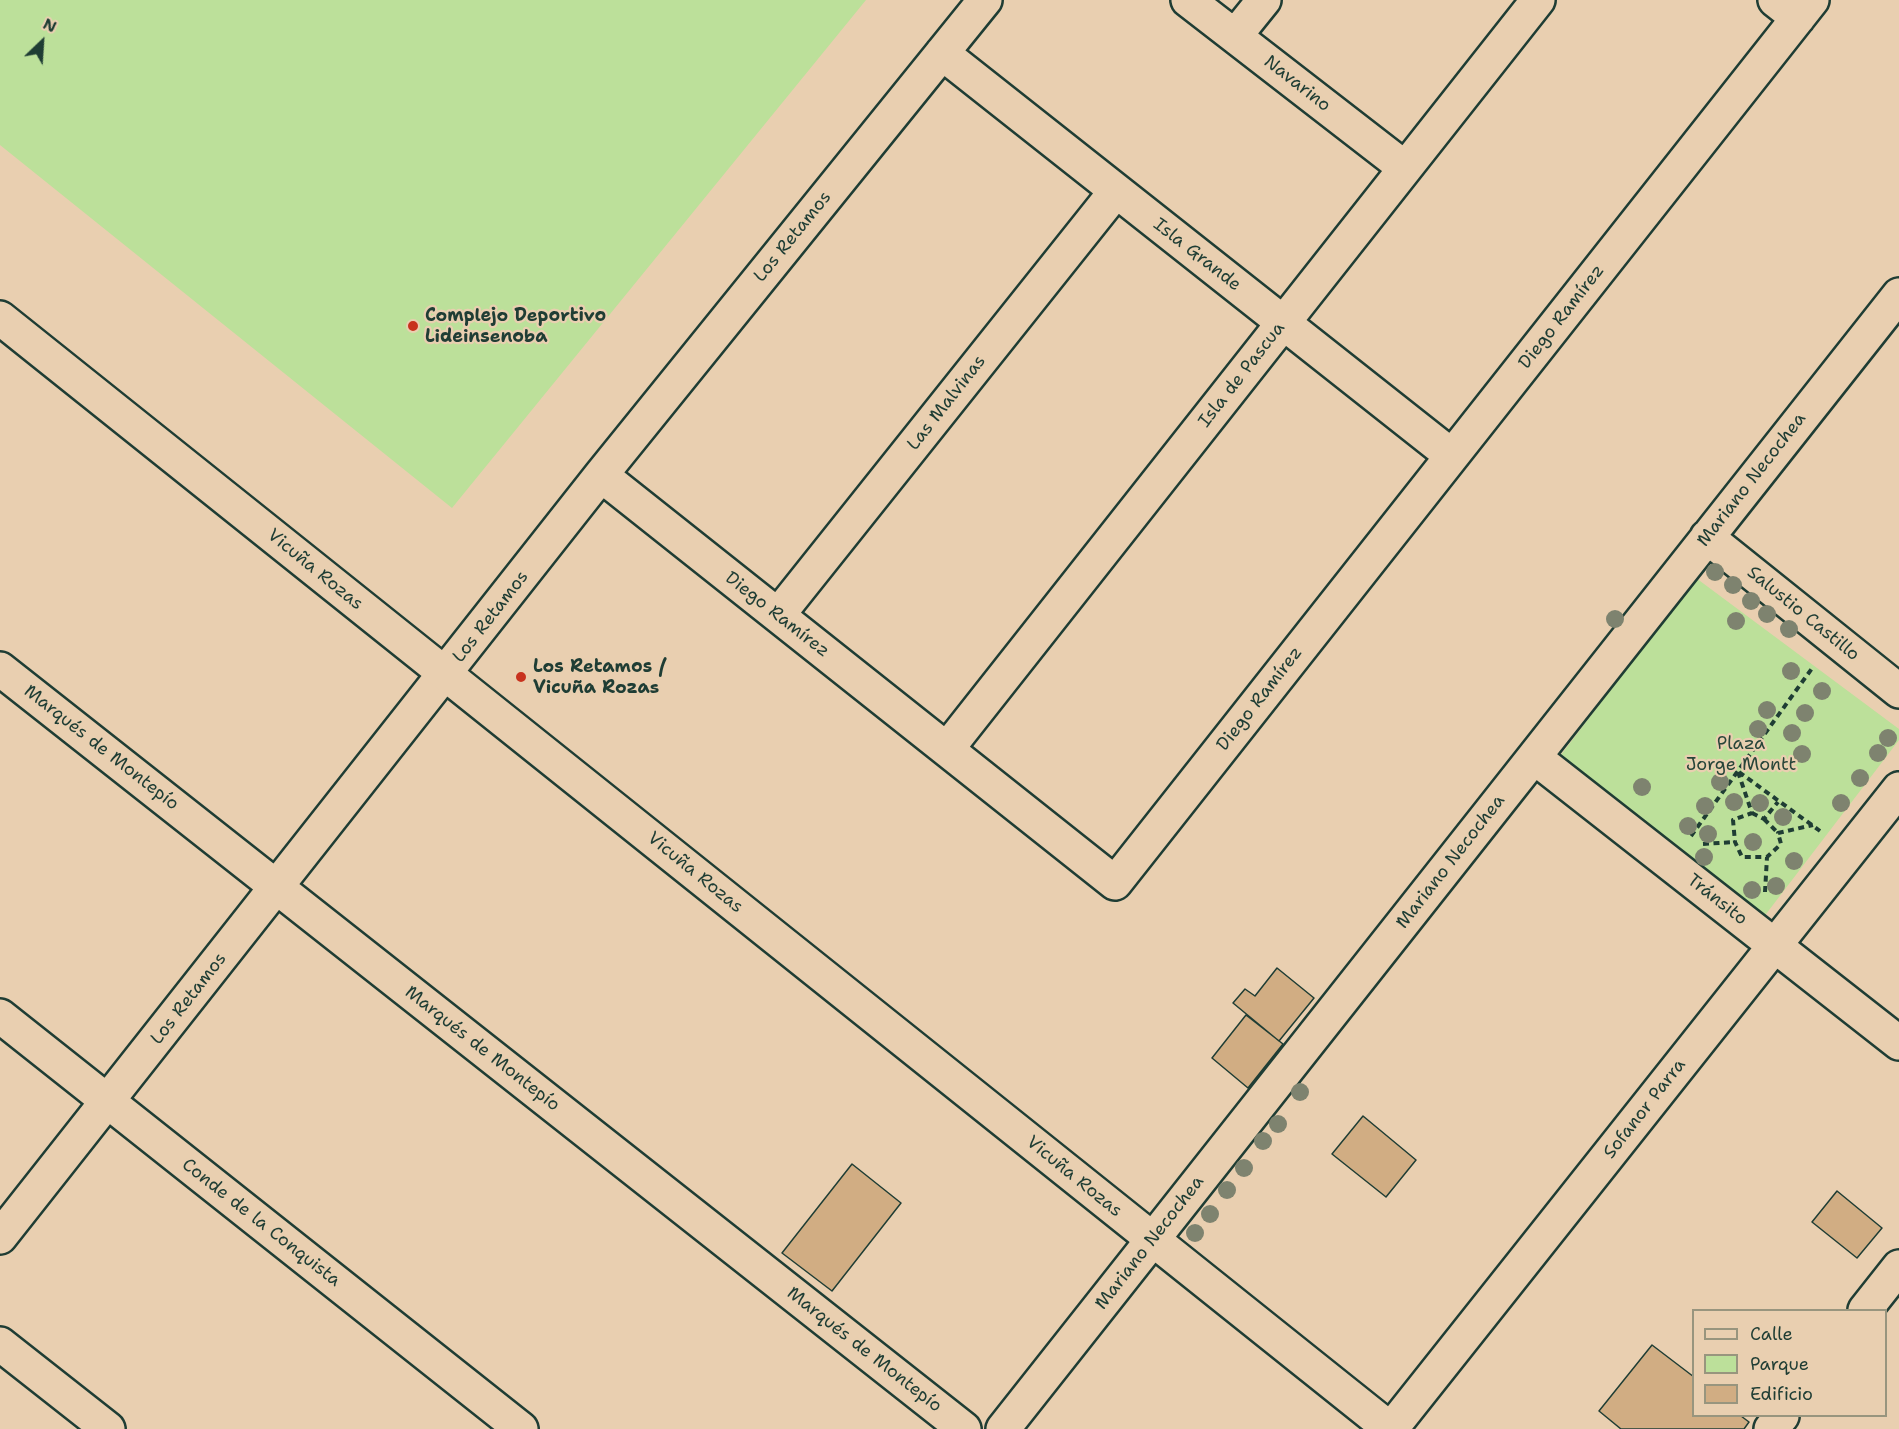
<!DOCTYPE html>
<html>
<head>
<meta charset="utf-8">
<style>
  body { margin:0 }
  #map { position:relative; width:1899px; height:1429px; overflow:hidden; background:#e9cfb0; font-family:"Shantell Sans",sans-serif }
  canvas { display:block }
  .legend { position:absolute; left:1692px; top:1309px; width:195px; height:108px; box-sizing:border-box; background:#e9cfb0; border:2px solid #98957e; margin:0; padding:8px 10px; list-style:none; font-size:18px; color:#1f3d34 }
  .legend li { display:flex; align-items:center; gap:12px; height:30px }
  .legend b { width:30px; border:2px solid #98957e }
  .north { position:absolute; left:12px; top:12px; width:60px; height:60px; -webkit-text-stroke:4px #e9cfb0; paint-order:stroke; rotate:25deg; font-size:16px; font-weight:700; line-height:24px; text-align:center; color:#1f3d34 }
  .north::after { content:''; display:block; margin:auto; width:21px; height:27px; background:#1f3d34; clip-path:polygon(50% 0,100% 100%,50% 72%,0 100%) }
</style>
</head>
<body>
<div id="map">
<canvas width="1899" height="1429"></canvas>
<ul class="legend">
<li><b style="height:8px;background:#e9cfb0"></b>Calle</li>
<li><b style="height:16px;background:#bce09a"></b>Parque</li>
<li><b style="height:16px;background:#d1ad83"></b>Edificio</li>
</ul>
<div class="north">N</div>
</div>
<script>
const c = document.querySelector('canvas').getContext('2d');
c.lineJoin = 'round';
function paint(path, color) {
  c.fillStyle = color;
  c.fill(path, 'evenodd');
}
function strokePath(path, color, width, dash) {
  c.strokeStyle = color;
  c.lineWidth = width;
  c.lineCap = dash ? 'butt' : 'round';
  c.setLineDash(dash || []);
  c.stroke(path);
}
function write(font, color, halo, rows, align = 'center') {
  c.font = font + ' "Shantell Sans",sans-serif';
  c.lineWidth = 4.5;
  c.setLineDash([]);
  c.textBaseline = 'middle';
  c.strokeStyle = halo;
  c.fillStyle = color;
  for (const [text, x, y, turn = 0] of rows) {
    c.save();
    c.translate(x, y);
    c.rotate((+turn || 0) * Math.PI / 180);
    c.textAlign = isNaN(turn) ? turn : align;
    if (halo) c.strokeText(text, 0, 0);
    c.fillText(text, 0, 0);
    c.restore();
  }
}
const green = new Path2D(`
  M0,0h866l-414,508 -452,-363z
  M1696,578l203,151v11l-136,178 -203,-162z`);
const building = new Path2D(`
  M1277,968l37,30 -35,43 -46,-38 12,-14 10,7z
  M1246,1015l37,29 -35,44 -36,-30z
  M1363,1116l53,44 -30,37 -54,-43z
  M852,1164l49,39 -69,88 -50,-38z
  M1837,1191l45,37 -25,30 -45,-36z
  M1652,1345l42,32v39h47l8,6 -5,7h-123l-22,-18z`);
const path = new Path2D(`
  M1738,772l14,41 -19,7 2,22 7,15h25l14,-13 -3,-11 35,-8
  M1739,772l81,59
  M1752,813l12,6 14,-17
  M1764,819l14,14
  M1691,836l122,-169
  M1703,844l32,-2
  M1765,892l2,-35`);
const street = new Path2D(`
  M1188,0l217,168
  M1775,0l23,18
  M1235,36l29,-36
  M942,53l510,403
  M601,475l514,408 697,-883
  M1707,537l192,154
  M778,615l338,-424
  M0,669l964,760
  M947,749l591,-749
  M1534,757l365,286
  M0,1016l521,413
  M0,1237l601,-762 384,-475
  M1865,1310l34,-43
  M0,1344l108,85
  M1003,1429l896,-1134
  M1391,1429l508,-640
  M1771,1429l11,-13`);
const secondary = new Path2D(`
  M0,318l1390,1111`);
const trees = [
  [1715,572],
  [1733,585],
  [1751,601],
  [1767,614],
  [1615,619],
  [1736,621],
  [1789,629],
  [1791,671],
  [1822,691],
  [1767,710],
  [1805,713],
  [1758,729],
  [1792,733],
  [1888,738],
  [1878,753],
  [1802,754],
  [1860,778],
  [1720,782],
  [1642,787],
  [1734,802],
  [1760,803],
  [1841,803],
  [1705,806],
  [1783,817],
  [1688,826],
  [1708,834],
  [1753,842],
  [1704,857],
  [1794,861],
  [1776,886],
  [1752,890],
  [1300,1092],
  [1278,1124],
  [1263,1141],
  [1244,1168],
  [1227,1190],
  [1210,1214],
  [1195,1233]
];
const markers = [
  [413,326,6,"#c8321e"],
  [521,677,6,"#c8321e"]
];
const streetNames = [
  ["Navarino",1297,84,38],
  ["Los Retamos",793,237,-51],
  ["Isla Grande",1197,255,38],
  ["Diego Ramírez",1562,317,-52],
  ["Isla de Pascua",1242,375,-52],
  ["Las Malvinas",947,403,-52],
  ["Mariano Necochea",1752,480,-52],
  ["Vicuña Rozas",315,570,39],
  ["Salustio Castillo",1803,614,39],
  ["Diego Ramírez",777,615,38],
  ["Los Retamos",491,617,-52],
  ["Diego Ramírez",1260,699,-52],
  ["Marqués de Montepío",101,748,38],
  ["Mariano Necochea",1451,862,-52],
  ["Vicuña Rozas",695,873,39],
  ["Tránsito",1717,900,38],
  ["Los Retamos",189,999,-52],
  ["Marqués de Montepío",482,1049,38],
  ["Sofanor Parra",1645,1109,-52],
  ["Vicuña Rozas",1074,1177,39],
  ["Conde de la Conquista",261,1223,38],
  ["Mariano Necochea",1150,1243,-52],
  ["Marqués de Montepío",864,1350,38]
];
const poiNames = [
  ["Complejo Deportivo",425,316],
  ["Lideinsenoba",425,337],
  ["Los Retamos /",533,667],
  ["Vicuña Rozas",533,688]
];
const parkNames = [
  ["Plaza",1741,744],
  ["Jorge Montt",1741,765]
];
paint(green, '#bce09a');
paint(building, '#d1ad83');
strokePath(building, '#1f3d34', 1.5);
strokePath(street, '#1f3d34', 38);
strokePath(secondary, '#1f3d34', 38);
strokePath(path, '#1f3d34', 4, [6, 4.5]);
strokePath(street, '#e9cfb0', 33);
strokePath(secondary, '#e9cfb0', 33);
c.fillStyle = '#7e836f';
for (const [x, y] of trees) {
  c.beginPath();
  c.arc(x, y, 9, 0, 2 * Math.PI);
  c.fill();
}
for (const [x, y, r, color] of markers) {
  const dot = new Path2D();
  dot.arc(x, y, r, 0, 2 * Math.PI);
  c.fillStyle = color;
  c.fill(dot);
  strokePath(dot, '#e9cfb0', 2);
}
write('18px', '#1f3d34', '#e9cfb0', streetNames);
write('bold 18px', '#1f3d34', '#e9cfb0', poiNames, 'left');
write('18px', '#274539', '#e9cfb0', parkNames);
</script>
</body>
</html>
